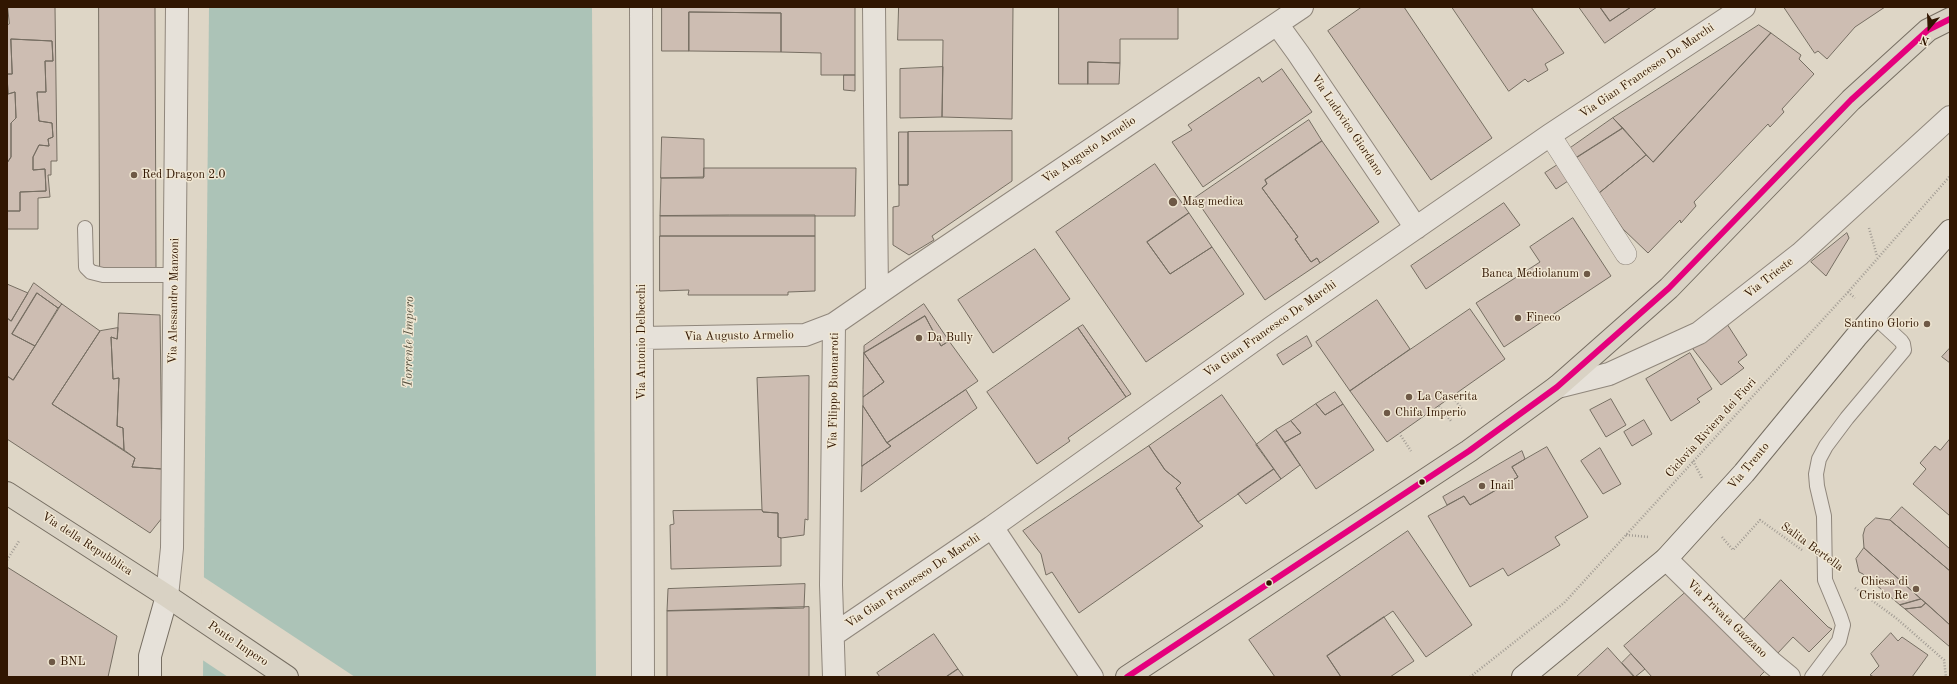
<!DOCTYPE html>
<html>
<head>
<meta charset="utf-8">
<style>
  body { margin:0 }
  #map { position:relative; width:1957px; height:684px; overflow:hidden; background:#ded6c6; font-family:"Old Standard TT",serif }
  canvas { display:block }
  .frame { position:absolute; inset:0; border:8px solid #311601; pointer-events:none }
  .north { position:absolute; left:1909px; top:8px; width:40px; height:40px; -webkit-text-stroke:3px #f0e7d3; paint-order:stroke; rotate:199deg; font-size:11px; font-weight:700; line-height:16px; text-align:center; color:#311601 }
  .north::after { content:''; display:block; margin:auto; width:14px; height:18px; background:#311601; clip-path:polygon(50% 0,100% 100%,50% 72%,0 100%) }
</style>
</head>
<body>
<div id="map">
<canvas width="1957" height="684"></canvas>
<div class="frame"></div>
<div class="north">N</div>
</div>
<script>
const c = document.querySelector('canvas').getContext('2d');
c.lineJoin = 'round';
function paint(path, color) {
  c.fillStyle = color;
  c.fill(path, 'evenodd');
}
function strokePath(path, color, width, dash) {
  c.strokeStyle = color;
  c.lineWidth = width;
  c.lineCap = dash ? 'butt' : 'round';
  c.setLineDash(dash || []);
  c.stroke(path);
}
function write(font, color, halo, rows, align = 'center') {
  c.font = font + ' "Old Standard TT",serif';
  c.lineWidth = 3;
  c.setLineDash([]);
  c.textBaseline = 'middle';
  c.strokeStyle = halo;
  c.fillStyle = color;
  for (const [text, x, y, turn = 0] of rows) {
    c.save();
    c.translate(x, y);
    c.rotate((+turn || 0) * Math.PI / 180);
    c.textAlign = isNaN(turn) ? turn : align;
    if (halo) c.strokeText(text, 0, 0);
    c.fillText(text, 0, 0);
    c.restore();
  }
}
const water = new Path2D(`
  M209,7h383l4,670h-393z`);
const pier = new Path2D(`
  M202,576l153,101h-127l-27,-18z`);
const building = new Path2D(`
  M8,7h47l2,154h-6v14h-3l2,22 -12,1v31h-31v-18h13v-19l26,-1 -1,-22 -12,1v-13l6,-12 10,1 -1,-7 5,-2 -1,-14 -13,-2 -2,-29h9l-1,-31h8l-1,-20 -41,-2 1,35h-5l1,20 7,-2 1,26 -5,5v34l-4,6v-138l2,-1z
  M99,7h56l1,261h-56z
  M662,7h193v68h-34v-22l-40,-1v-39l-92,-1v39h-27z
  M899,7h114l-1,112 -70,-2 1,-77h-45z
  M1059,7h119v32h-58v24l-32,-1v22h-29z
  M1362,7h42l88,131 -61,42 -103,-149z
  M1452,7h79l33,46 -19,11 3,6 -20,12 -3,-3 -16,12z
  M1579,7h21l10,14 21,-14h26l-52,36z
  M1600,7h31l-21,14z
  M1784,7h101l-30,20 -28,32 -9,-8 -3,2z
  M689,12l92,1v39l-92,-1z
  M1759,25l12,8 -118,129 -40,-44z
  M1771,33l30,22 -2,4 15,15 -32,35 2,3 -14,15 -2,-3 -74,78 2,4 -15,17 -1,-3 -32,33 -25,-24 -24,-36 47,-38 7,7z
  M11,39l41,2 1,20h-8l1,31h-9l2,29 13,2 1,14 -5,2 1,7 -10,-1 -6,12v13l12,-1 1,22 -26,1v19h-13v-48l4,-6v-34l5,-5 -1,-26 -7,2 -1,-20h5z
  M1088,62l32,1 -1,21h-31z
  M943,67l-1,50 -42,1v-49z
  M1282,69l30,43 -109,75 -31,-45 20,-12 -4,-5 71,-48 3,5z
  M844,75h11v16l-11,-1z
  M1613,118l10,10 -47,30 -7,-9z
  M1309,120l13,21 -57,39 2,4 -5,4 36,49 -3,2 16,23 6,-4 3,5 -55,37 -70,-102z
  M1623,128l23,27 -47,38 -23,-35z
  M1012,131v50l-80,55 2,4 -25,15 -16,-10v-38l6,-1v-21h9v-53z
  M899,132h9v53h-9z
  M662,137l42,2v38l-43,1z
  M1322,141l57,81 -59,41 -3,-5 -6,4 -16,-23 3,-2 -36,-49 5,-4 -2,-4z
  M1155,164l34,49 -42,29 23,32 42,-27 32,47 -98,68 -90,-130z
  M1559,164l12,15 -15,10 -11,-16z
  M704,168h152l-1,48h-195l1,-38h42z
  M1504,203l16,22 -94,64 -15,-23z
  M1189,213l23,34 -42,27 -23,-32z
  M730,215h85v21h-155v-20z
  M1573,218l38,58 -107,71 -28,-44 64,-41 -10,-15z
  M1847,233l2,5 -23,38 -15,-14z
  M660,236h155v55l-27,1v3h-100l1,-5 -29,1z
  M1035,249l35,50 -77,54 -35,-53z
  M34,283l28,21 -4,4 -21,-15 -25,41 23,12 -22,34 -6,-4v-58l4,3z
  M7,284l21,9 -17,28 -4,-3z
  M37,293l21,15 -23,38 -23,-12z
  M1377,300l33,49 -60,42 -34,-49z
  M62,304l38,27 -48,73 83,54 -3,9 30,2v49l-12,15 -143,-94v-63l6,4z
  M924,304l25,37 -8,5 -16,-30 -61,37v-7z
  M1470,309l35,50 -118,83 -37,-51z
  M119,313l41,2 2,154 -30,-2 3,-9 -11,-8 -1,-22 -6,-2 2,-48 -6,1 -2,-42 6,2z
  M925,316l16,30 8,-5 29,40 -91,62 -24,-37v-9l21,-15 -20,-29z
  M1727,324l20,31 -9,7 6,6 -23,17 -28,-36z
  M1083,325l48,69 -5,3 -48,-69z
  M118,328l-1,11 -6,-2 2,42 6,-1 -2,48 6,2 1,22 -72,-46 48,-73z
  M1078,328l48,69 -58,41 2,3 -33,23 -50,-72z
  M1307,336l5,10 -29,19 -6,-10z
  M1950,348v15l-8,-6z
  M864,353l20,29 -21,15v-7z
  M1690,353l22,36 -15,10 3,3 -29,19 -25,-42z
  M809,376l-1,144 -3,-1 -1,16 -23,3 -3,-1v-24l-15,-1 -1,-2 -5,-132z
  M966,390l11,18 -116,84 1,-26 29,-20 -4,-3z
  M1335,392l8,12 -18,11 -9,-11z
  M1222,395l52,74 -76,53 -22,-34 5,-5 -16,-13 -16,-24z
  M1611,399l15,26 -20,12 -16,-27z
  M1316,404l9,11 18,-11 31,46 -58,39 -31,-47 16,-9 -10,-12z
  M863,406l24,37 4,3 -29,20z
  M1644,420l8,14 -20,12 -8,-14z
  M1291,421l10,12 -16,9 -9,-12z
  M1276,430l24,35 -19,14 -25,-34z
  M1950,439v77l-37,-32 13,-15 -6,-6 15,-17 5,4z
  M1149,446l16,24 16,13 -5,5 22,34 5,4 -124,87 -27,-41 -6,3 -5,-21 -18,-23z
  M1547,447l41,70 -33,20 5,8 -52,31 -5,-8 -33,19 -42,-71 36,-20 6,9 11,-6 37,-22 -6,-10z
  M1600,448l21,36 -18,10 -22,-33z
  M1522,451l3,8 -13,8 6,10 -48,28 -6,-9 -17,9 -4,-8z
  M1274,469l7,10 -35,25 -8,-10z
  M1902,507l48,42v22l-60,-51z
  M762,510l1,2 15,1v24l3,1v28l-110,3 -1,-44 4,-1 -1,-13z
  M1876,518l14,2 60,51v54l-86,-77 -1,-13 2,-7z
  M1408,531l64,94 -46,32 -33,-46 -66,45 14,21h-66l-26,-37z
  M1864,548l57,51 -21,6 -37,-31 -4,-2 -3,-13z
  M7,567l110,69 -9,41h-101z
  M1781,580l47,47 4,2 -23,23 -16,-15 -16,17 -34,-33z
  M805,584l-1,24 -137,3 1,-22z
  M1686,592l79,79 -6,6h-107l-28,-31z
  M1921,599l5,4 -5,4 -16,2 -5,-4z
  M1926,603l24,22v22l-45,-38 16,-2z
  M809,607v70h-142v-66z
  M1384,617l30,44 -24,16h-49l-14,-21z
  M1891,633l7,8 4,-4 26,18 -16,22h-38l-4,-2 9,-9 -8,-12z
  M934,634l24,35 -12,8h-66l-3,-4z
  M1608,648l26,29h-58l12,-11z
  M1631,654l14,15 -10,8 -13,-14z
  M958,669l6,8h-18z`);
const path = new Path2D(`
  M1869,228l8,28
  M1848,292l7,6
  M1452,396l12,16
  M1439,406l12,15
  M1399,433l12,18
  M1693,461l9,17
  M1626,535l23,2
  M1722,537l11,13 27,-30 42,30
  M7,560l12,-19
  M1855,588l41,30 48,42 2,17
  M1470,677l94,-74 284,-311 102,-116`);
const service = new Path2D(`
  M85,228l1,39 5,5 12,3h71
  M1812,677l27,-36 4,-16 -3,-9 -15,-36 -1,-64 -7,-30 -1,-12 3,-15 7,-13 21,-28 57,-68 -1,-6 -2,-3 -27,-25`);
const pedestrian = new Path2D(`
  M1550,135l76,119`);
const minor = new Path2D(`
  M641,7l2,670
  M874,7l3,287
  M1277,24l21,29 118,175
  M642,338l163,-3 29,-11
  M1557,387l52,-13 90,-41 101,-79 150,-137
  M992,527l100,150
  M1666,559l106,104 17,14
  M167,596l5,-48 5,-541
  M833,635l159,-108 279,-199 279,-193 194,-128
  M834,677l-3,-92 3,-261 74,-51 394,-266`);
const secondary = new Path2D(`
  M150,677v-21l17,-60
  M1523,677l143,-118 78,-86 112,-136 94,-106`);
const primary = new Path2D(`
  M7,493l160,103 120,81
  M1127,677l342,-226 88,-64 112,-99 182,-188 77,-70 22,-11`);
const bus1 = new Path2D(`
  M1127,677l342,-226 88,-64 112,-99 182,-188 77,-70 22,-11`);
const markers = [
  [134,175,4,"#6e5946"],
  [1173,202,5,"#6e5946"],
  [1587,274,4,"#6e5946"],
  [1518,318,4,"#6e5946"],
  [1927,324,4,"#6e5946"],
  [919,338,4,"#6e5946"],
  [1409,397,4,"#6e5946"],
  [1387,413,4,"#6e5946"],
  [1422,482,3.5,"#311601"],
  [1482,486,4,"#6e5946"],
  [1269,583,3.5,"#311601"],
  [1916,589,4,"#6e5946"],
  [52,662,4,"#6e5946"]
];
const streetNames = [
  ["Via Gian Francesco De Marchi",1647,71,-34],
  ["Via Ludovico Giordano",1347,125,56],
  ["Via Augusto Armelio",1089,150,-34],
  ["Via Trieste",1769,278,-38],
  ["Via Alessandro Manzoni",174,301,-89],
  ["Via Gian Francesco De Marchi",1270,329,-35],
  ["Via Augusto Armelio",739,336,-1],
  ["Via Antonio Delbecchi",642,342,-90],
  ["Via Filippo Buonarroti",834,391,-89],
  ["Ciclovia Riviera dei Fiori",1711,428,-48],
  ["Via Trento",1749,466,-50],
  ["Via della Repubblica",87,544,33],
  ["Salita Bertella",1812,547,36],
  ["Via Gian Francesco De Marchi",913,581,-34],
  ["Via Privata Gazzano",1727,619,44],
  ["Ponte Impero",238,644,34]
];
const poiNames = [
  ["Red Dragon 2.0",142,175],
  ["Mag medica",1182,202],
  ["Banca Mediolanum",1579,274,"right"],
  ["Fineco",1526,318],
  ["Santino Glorio",1919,324,"right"],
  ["Da Bully",927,338],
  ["La Caserita",1417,397],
  ["Chifa Imperio",1395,413],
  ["Inail",1490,486],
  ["Chiesa di",1908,582,"right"],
  ["Cristo Re",1908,596,"right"],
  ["BNL",60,662]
];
const waterNames = [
  ["Torrente Impero",409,342,-89]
];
paint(water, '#acc3b7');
paint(pier, '#ded6c6');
paint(building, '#cdbdb2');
strokePath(building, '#766e62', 1);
strokePath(service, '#90877c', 16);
strokePath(pedestrian, '#90877c', 22);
strokePath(minor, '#90877c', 24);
strokePath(secondary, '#766e62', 24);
strokePath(primary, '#766e62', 24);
strokePath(path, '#a29c94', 2.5, [1, 2]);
strokePath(service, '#e6e1d9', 14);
strokePath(pedestrian, '#e6e1d9', 21);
strokePath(minor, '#e6e1d9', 22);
strokePath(secondary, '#e6e1d9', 22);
strokePath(primary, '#d9d2c4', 22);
strokePath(bus1, '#e5007d', 6);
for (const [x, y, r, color] of markers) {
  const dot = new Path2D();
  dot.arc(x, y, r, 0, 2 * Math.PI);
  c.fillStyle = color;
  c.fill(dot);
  strokePath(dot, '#f0e7d3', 1.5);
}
write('12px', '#311601', '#f0e7d3', streetNames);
write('12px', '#311601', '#f0e7d3', poiNames, 'left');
write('italic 13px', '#55503e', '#f0e7d3', waterNames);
</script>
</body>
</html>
